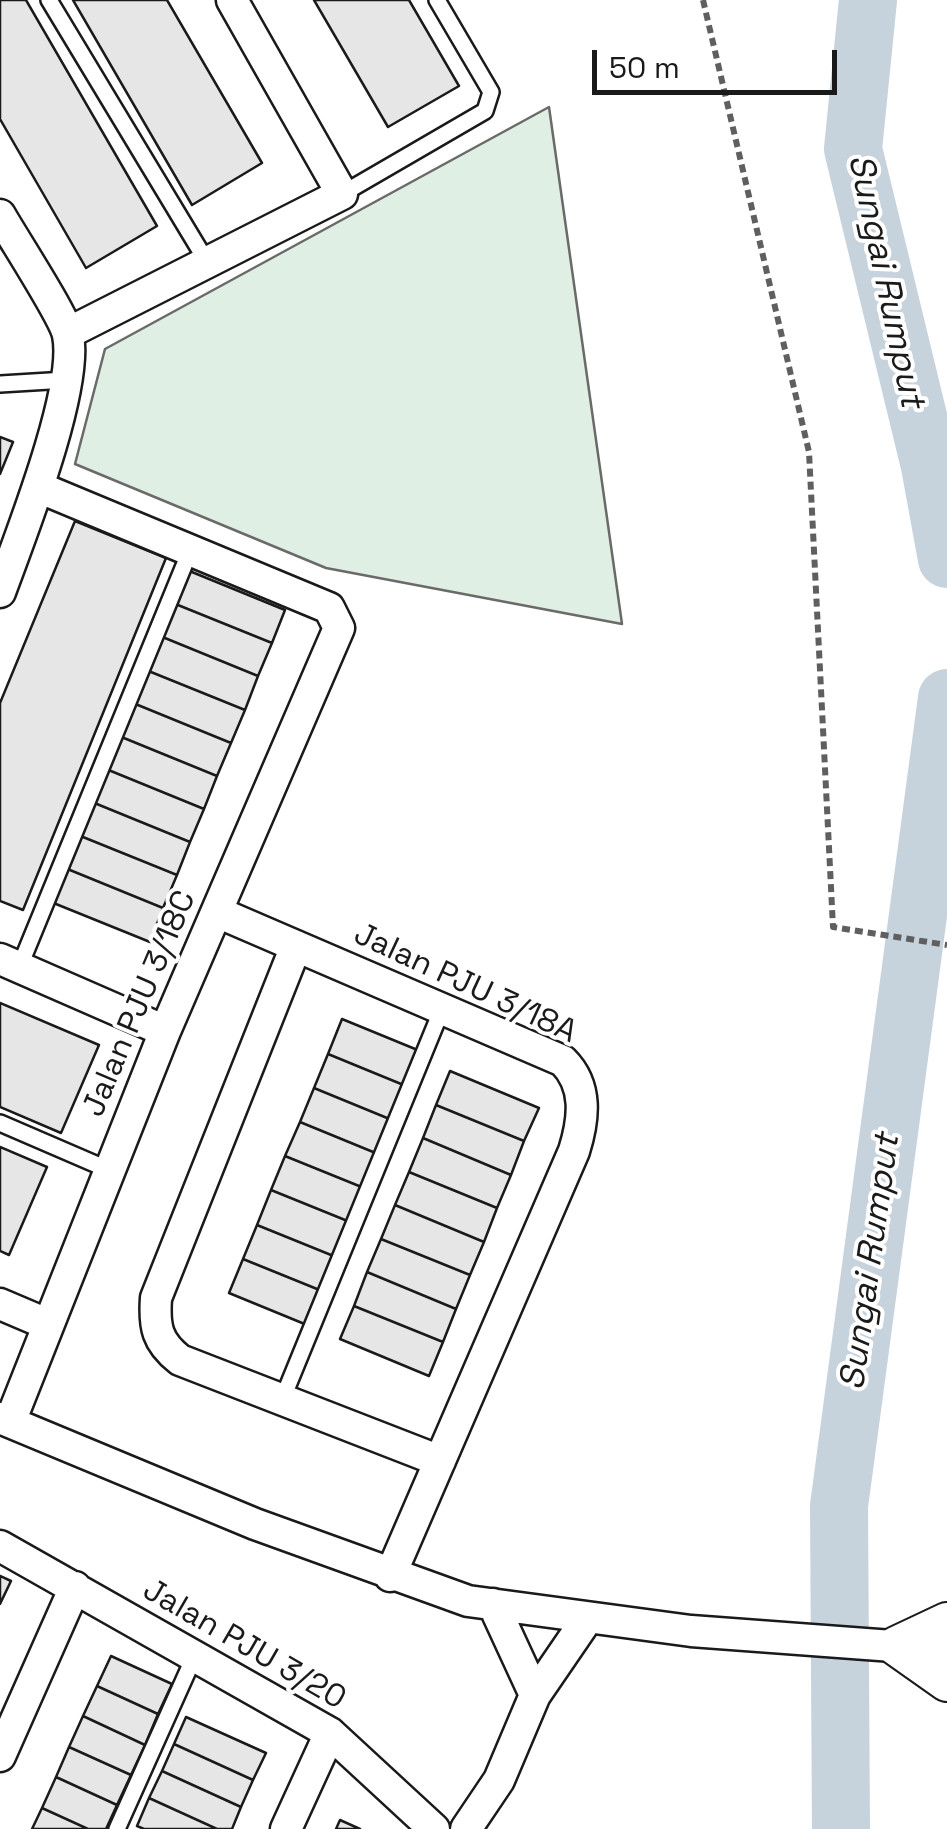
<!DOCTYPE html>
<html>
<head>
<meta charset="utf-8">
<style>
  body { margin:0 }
  #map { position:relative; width:947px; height:1829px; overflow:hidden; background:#fff; font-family:"Space Grotesk",sans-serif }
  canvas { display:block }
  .scale { position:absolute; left:592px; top:50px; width:245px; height:45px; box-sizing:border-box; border:5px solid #1a1a1a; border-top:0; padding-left:12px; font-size:30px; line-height:35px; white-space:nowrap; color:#1a1a1a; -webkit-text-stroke:8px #fff; paint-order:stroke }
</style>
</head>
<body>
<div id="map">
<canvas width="947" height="1829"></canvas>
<div class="scale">50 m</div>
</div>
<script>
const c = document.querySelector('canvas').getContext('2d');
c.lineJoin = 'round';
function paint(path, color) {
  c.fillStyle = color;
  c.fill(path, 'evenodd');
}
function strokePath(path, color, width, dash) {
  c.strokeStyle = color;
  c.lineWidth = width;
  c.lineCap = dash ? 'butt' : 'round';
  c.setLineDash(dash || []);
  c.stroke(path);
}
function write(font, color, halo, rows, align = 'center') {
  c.font = font + ' "Space Grotesk",sans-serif';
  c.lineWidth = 8;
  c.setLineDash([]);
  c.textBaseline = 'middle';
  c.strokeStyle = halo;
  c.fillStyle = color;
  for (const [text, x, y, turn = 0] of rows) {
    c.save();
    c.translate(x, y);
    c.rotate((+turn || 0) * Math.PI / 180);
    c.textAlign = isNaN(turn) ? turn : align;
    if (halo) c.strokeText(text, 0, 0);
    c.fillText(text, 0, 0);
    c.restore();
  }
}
const green = new Path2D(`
  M549,107l73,517 -296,-56 -251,-104 30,-115z`);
const river = new Path2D(`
  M868,0l-15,149 77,317 17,93
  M841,1829l-2,-323 108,-808`);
const building = new Path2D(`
  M0,0h26l131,226 -71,42 -86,-149z
  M73,0h94l95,163 -70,42z
  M314,0h95l50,86 -71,41z
  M0,437l13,5 -13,32z
  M75,521l91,37 -143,352 -23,-9v-198z
  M187,570l98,40 -13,33 -99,-40z
  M173,603l99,40 -14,33 -98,-40z
  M160,636l98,40 -13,34 -99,-40z
  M146,670l99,40 -14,33 -98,-40z
  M133,703l98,40 -14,33 -98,-40z
  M119,736l98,40 -13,33 -98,-40z
  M106,769l98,40 -14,33 -98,-40z
  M92,802l98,40 -13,33 -99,-40z
  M78,835l99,40 -14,33 -98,-40z
  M65,868l98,40 -13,34 -99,-40z
  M0,1003l99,42 -38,88 -61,-26z
  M342,1019l78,32 -14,35 -78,-32z
  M328,1054l78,32 -14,34 -78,-32z
  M450,1071l89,37 -15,33 -88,-36z
  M314,1088l78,32 -14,34 -78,-32z
  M436,1105l88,36 -13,34 -88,-37z
  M300,1122l78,32 -14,34 -79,-32z
  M423,1138l88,37 -14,33 -88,-36z
  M0,1147l47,20 -38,88 -9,-4z
  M285,1156l79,32 -14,34 -79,-32z
  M409,1172l88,36 -13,34 -89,-37z
  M271,1190l79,32 -14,35 -79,-32z
  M395,1205l89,37 -14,33 -89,-36z
  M257,1225l79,32 -14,34 -79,-32z
  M381,1239l89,36 -14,34 -89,-37z
  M243,1259l79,32 -15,34 -78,-32z
  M367,1272l89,37 -13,33 -89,-36z
  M354,1306l89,36 -14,34 -89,-37z
  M0,1576l11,5 -11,23z
  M111,1656l61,28 -14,30 -61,-28z
  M97,1686l61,28 -13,31 -62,-29z
  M83,1716l62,29 -14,30 -62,-28z
  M186,1717l80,36 -13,27 -79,-36z
  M174,1744l79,36 -12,27 -79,-36z
  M69,1747l62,28 -14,30 -61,-28z
  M162,1771l79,36 -9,22h-15l-68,-31z
  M56,1777l61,28 -11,24h-18l-46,-21z
  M149,1798l68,31h-73l-7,-3z
  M42,1808l46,21h-56z
  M340,1820l20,9h-24z`);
const path = new Path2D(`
  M703,0l106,452 24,475 114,18`);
const service = new Path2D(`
  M49,0l158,262
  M342,194l143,-83 6,-19 -54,-92
  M0,384l66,-4
  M19,968l171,-417
  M0,1123l109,47
  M282,1400l160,-391
  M117,1829l78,-174`);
const minor = new Path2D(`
  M0,215c13,23 64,101 68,120 11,54 -48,202 -68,257
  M68,333l274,-139 -110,-194
  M217,912l346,149c25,25 21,58 11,90l-184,425
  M296,946l-140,352c-2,29 1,44 24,62l260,101
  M0,959l165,72
  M0,1304l47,20
  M0,1418l255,106 213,77 223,30 256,19
  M10,1422l155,-391 174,-403 -10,-20 -291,-121
  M0,1546l330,187 104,96
  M493,1604l42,91
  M0,1756l75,-169
  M286,1829l44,-96
  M466,1829l33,-49 36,-85 52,-76`);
const tertiary = new Path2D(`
  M947,1622l-51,24 51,36`);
const streetNames = [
  ["Jalan PJU 3/18A",465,984,25],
  ["Jalan PJU 3/18C",140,1004,-67],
  ["Jalan PJU 3/20",244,1645,30]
];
const waterNames = [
  ["Sungai Rumput",885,281,78],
  ["Sungai Rumput",871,1262,-82]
];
paint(green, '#e0efe3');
strokePath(green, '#6a6a6a', 2.5);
strokePath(river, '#c6d2dc', 58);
paint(building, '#e6e6e6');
strokePath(building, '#1a1a1a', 2.5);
strokePath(service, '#1a1a1a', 20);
strokePath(minor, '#1a1a1a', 35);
strokePath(tertiary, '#1a1a1a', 42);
strokePath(path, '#5f5f5f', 6, [8, 5]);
strokePath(service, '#fff', 15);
strokePath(minor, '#fff', 30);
strokePath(tertiary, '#fff', 38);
write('32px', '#1a1a1a', '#fff', streetNames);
write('italic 35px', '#1a1a1a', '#fff', waterNames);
</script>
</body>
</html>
